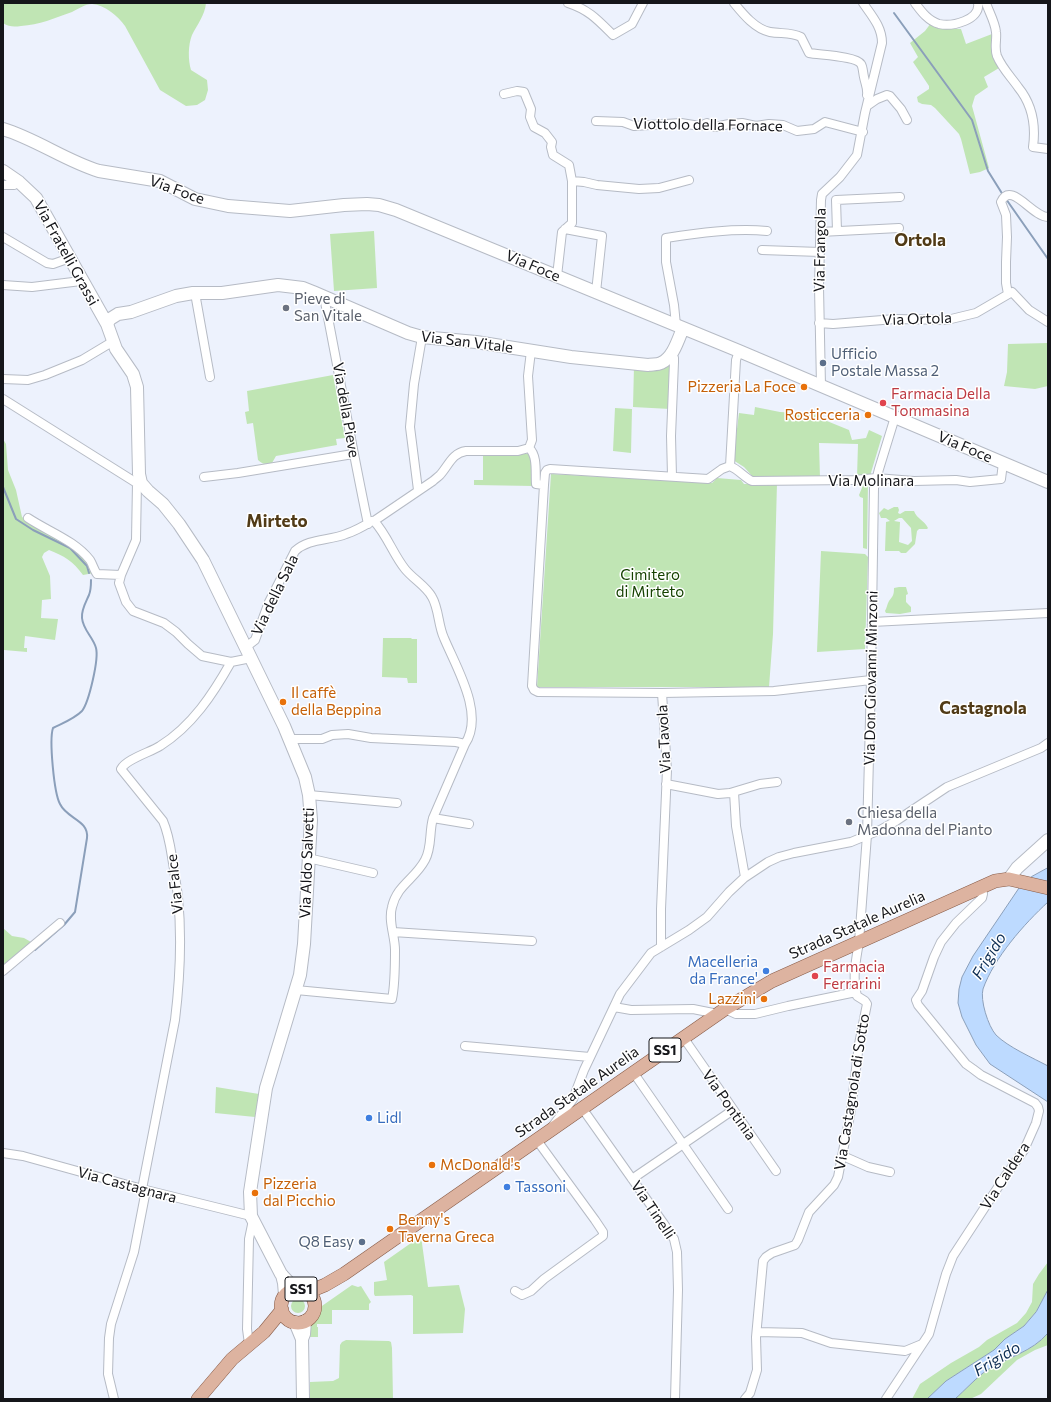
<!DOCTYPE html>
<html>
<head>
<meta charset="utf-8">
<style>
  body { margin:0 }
  #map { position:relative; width:1051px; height:1402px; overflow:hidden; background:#edf2fd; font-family:Commissioner,sans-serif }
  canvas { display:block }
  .frame { position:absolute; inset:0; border:4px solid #15161a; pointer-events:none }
</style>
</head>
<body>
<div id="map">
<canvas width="1051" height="1402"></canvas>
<div class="frame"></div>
</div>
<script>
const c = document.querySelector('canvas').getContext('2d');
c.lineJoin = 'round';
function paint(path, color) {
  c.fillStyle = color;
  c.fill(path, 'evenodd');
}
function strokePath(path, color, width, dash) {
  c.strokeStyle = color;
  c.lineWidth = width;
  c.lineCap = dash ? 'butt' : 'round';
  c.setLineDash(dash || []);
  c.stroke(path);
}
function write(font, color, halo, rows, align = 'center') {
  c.font = font + ' Commissioner,sans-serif';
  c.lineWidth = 3;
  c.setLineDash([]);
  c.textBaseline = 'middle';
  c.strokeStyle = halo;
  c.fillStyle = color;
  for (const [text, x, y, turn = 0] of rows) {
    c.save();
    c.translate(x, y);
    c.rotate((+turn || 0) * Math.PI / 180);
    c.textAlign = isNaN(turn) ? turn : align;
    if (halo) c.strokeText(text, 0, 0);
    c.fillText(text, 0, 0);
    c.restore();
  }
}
const green = new Path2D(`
  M3,3h203c-1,12 -9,22 -14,32 -4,10 -4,25 -1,35l16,10 1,10 -3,10 -8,5 -11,1 -26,-16 -35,-64c-7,-10 -20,-21 -33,-22 -7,0 -14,5 -20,8 -17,6 -33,13 -51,14 -7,1 -12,1 -18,-3z
  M931,23l10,5 20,1 5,15 26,-10v7l7,27 -15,9 4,10 -13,9 -3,10 17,62 -9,4 -10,2 -9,-35 -2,-5 -24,-26 -4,-3 -9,-1 -4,-2 -1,-5 12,-8v-3l-16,-24 5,-5 -8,-14 15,-12z
  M374,231l3,57 -43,3 -4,-57z
  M1048,343v43l-13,3 -31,-3 3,-14 1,-28z
  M671,363l-1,46 -37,-2 1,-41z
  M333,375l12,63 -9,1 1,6 -61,11 -4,7c-6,1 -9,2 -14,-3l-5,-37 -6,1 -2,-12 4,-1 -2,-20z
  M755,407l25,5 36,2 1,3 32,13 3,10 14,-2 3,-8 13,6 -12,40 -13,1 1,-33 -39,-1 1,35h-66l-10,-11 -11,-7 6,-47 15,2z
  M615,408l17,1 -1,44 -18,-2z
  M3,439l3,5 2,26 8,20 6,27 61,38 11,18 -11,2c-10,-14 -19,-19 -34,-25l-5,3 -2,4 8,19 1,23 -9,1 -1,18 17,1 -3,21 -30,-4 -1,12h3v4l-23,-2 -1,1z
  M483,452l46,2 3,2 2,30 -60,-1v-5h9z
  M551,474l161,9 5,-5 24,2 3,4 33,-1 -4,151 -4,53h-232z
  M864,483h4l-1,66 -4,-1v-50l-3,-1 -1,-2z
  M894,507h4l1,3 -1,3 2,1 5,-3h9c3,8 10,9 14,17l-1,1h-8l-2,2 -2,13 -9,9h-5l-2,-2h-14l1,-29 4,-1 -4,-3h-5l-2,-5 5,-5 4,2zM899,518h3l9,10 1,13 -4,4 -9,-3 1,-20 -6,-1z
  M821,551l44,3 3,3 -3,92 -48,3z
  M899,587h7l2,7 -2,1v7l5,5v5l-11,2 -14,-1 -1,-2c2,-3 2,-7 4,-10 4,-5 5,-6 5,-13z
  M383,638h28l1,1h5v44h-9l-1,-5 -25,-1z
  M3,928l9,8 12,2 7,4 -28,24z
  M216,1087l43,7 -4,23 -40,-4z
  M421,1236l7,51 31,-2 6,24 -2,24 -50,1v-38l-2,-1 -36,1 -1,-2v-12l13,-2 -3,-18z
  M1048,1262v28l-12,22 -12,14 -19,13 -11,11 -48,31 -19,18h-15l8,-15 31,-21 28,-16 8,-7 30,-17 9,-10 6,-11 1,-18 6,-10z
  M352,1285l6,2 3,-1 10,16 -2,2v6h-37v14h-15v3h1v10h-9v-12l8,-11 2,-6z
  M291 1306a7 7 0 1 1 14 0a7 7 0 1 1-14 0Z
  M1048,1333v12l-13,5 -18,10 -36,34 -11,5h-15c10,-9 21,-22 33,-29 20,-13 44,-18 60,-37z
  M346,1340l43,1 2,1 1,6 1,51h-83v-17l23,-1 6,-3 1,-33 2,-3z`);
const water = new Path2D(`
  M1048,868v34c-24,22 -54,56 -65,87 -3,11 5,37 13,46 12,12 37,23 52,31v36l-58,-38 -14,-19 -14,-28 -4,-14 1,-14 3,-12 11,-21 46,-68 12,-11z
  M1048,1290v43c-16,19 -40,24 -61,37 -10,7 -22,20 -32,29h-28l19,-18 48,-31 11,-11 19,-13 12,-14z`);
const stream = new Path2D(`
  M894,13l78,107 16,51 15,24
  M1006,199l42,60
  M3,487l13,32 17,11 37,18 17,18 2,7
  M35,950l29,-25 11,-13 12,-74c2,-18 -20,-19 -27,-34 -6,-11 -11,-64 -7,-76 10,-5 21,-9 29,-17 7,-9 17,-52 14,-63 -3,-11 -13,-18 -14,-30 -1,-8 4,-16 7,-23 2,-5 2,-11 2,-15`);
const street = new Path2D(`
  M568,3c21,7 29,16 45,32l19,-11 11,-21
  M734,3c9,11 21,26 36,29 11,2 21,0 31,5l8,16c10,2 47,3 52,11 2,3 2,9 3,13 1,6 4,11 3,18
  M915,3c6,8 13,18 24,21 13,3 42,-4 39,-21
  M986,3c3,9 9,19 10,29 1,8 -2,16 1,24 5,12 14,21 21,31 14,17 18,38 15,60l15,2
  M504,94l13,-3 7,1 7,17 -1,8 4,10 11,6 7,9 -1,5 2,8 16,10 3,16v42l-10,9 -5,44
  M867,106l10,-7 10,-4 3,1 11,13 6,11
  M596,121l27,1 11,4 47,-3 19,3 7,-3 8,4 14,-3 13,-1 14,3 13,-2 14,1 14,6 17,-2 11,-7 38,10
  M572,181l12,1 13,3 42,4 20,-1 30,-8
  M3,185h11l5,-3
  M565,229l37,7 -6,56
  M837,231l-1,-31 64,-3
  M820,232l79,-4
  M3,237l44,26 6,1 17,-6
  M762,250l58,2
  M3,285l29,2 49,-6
  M195,293l15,84
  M1008,294l-2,-11v-21l1,-25 -1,-22 -5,-13c10,-22 31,15 47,15
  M324,297c15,76 28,151 44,227
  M819,323l14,1 62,-5 52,1 29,-7 36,-21 17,18 19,12
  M676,325l-2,-20 -8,-43v-24c32,-5 68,-10 101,-7
  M531,351l-3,25 4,64 -3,8c9,8 6,25 7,36l8,1
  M672,354l2,4v4l-3,74 1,40
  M3,379l25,1 17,-5 37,-15 30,-18
  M821,386l-2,-99 2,-87 1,-6 18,-17 17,-22 8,-42 17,-70c0,-16 -10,-27 -19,-40
  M3,399l132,83 6,1
  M730,466l-8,3 -14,10 -158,-10 -3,1 -2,3 -1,12 -12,201 2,4 4,2 124,1 112,-2 97,-11
  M730,466c9,4 14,11 22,15l102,-1 22,-2 38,3 42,-1 14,2 31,-3 2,-16
  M730,466l6,-106 3,-9
  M204,477l34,-4 115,-19
  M137,482l-1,58 -15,35 -2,8 7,19 7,9 31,12 12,9 12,12 14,12 29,6
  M418,490l-8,-63 4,-43 8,-47
  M28,518c21,14 46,22 62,42 3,5 4,10 7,14l24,1
  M872,622l176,-9
  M246,647l9,-7 14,-38 26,-51c14,-13 34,-10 51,-17 9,-3 18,-8 26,-13
  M290,739h32l10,-4 16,-1 23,4 85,4 9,2
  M666,784l52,10 12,-1 30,-9 17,-2
  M734,792l2,34 9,51
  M309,795l88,8
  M433,818l36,6
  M308,858l65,15
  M393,932l139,9
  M661,947v-38l6,-139 -5,-77
  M3,971l57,-48
  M296,990l96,9c3,-14 3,-34 3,-49 0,-14 -7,-29 -3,-43 5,-22 23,-28 33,-47 7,-12 4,-28 8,-42l32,-74c20,-30 -9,-77 -21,-106 -6,-13 -5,-29 -12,-41 -6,-11 -19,-18 -27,-28 -12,-15 -18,-34 -31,-48l59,-40c2,-2 5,-4 7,-6 9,-10 12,-22 26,-24h52l11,-3
  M614,1007l17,3 62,-1 25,5
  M725,1009l11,5h19l33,-8 68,-14
  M683,1037l93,134
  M465,1046l125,11
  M633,1072l95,137
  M582,1108l82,116 10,15 3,13 1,38 -3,109
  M552,1127l21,-28 11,-29 36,-76 31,-41 38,-23 18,-13 22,-25 15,-14 24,-16 11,-5 15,-4 57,-11 29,-12 16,-9 51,-34 94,-39 7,-5
  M3,1153l20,3 123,34 105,26
  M843,1156l25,11 22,5
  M632,1179l101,-69
  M142,1189l33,-169c5,-41 7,-82 3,-123 -1,-9 -3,-19 -4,-28 -3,-16 -4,-32 -11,-48l-42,-52c5,-10 30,-17 39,-23 32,-20 53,-52 71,-84l20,-4
  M515,1291l7,4 9,-4 13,-12 59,-43v-4l-8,-12 -59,-81
  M757,1332l45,1 29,10 74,8 17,-7
  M249,1344l-2,-15 2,-90 4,-19
  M114,1399l-6,-25 1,-36 2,-14 23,-72 12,-62
  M745,1399l5,-6 7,-23 -1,-33 7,-76 3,-4 6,-4 23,-8 3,-5 11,-28 25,-27 4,-8 13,-67 8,-66 8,-40 -2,-3 -8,-5c-5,-17 -1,-37 2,-54l8,-107 4,-155 3,-192 5,-19 16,-52
  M886,1399l43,-65 17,-60 7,-18 51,-78 20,-28 12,-27 3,-12 -1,-4 -3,-4 -54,-28 -8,-6 -7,-5 -48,-59 -2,-5 6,-9 12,-34 7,-15 15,-19 26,-25 1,-4 -1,-8`);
const secondary = new Path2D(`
  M3,129c33,10 63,32 96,42l61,10 35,18 33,7 62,5 54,-6 23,-1 12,1 17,5 343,141 309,131
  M3,171l16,11 17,16 71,126 9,25 17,25 4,13 2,87 2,9 7,8 15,13 16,20 24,36 81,166 21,51 4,18 2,25 -7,124 -4,31 -34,113 -16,104 1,24 30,58 14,15
  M107,324l3,-5 8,-5 13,-2 45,-16 17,-3h29l56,-8 25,3 10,4 95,41 14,4 54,5 95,15 77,8c4,-1 9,0 13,-2 12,-5 17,-23 22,-35
  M1009,879l8,-11 31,-28
  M282,1275l2,8 1,12
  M295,1322l7,17
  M303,1399l-1,-60 2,-5 1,-13`);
const primary = new Path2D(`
  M281 1306a17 17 0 1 1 34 0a17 17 0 1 1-34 0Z
  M308,1292l17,-7 19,-11 381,-265 47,-28 223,-100 14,-2 39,9
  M198,1399l34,-40 32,-27 18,-22`);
const markers = [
  [286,308,4,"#6b7280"],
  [823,363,4,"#5c6f8a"],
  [804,387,4,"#e8710a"],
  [883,403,4,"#e0444e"],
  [868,415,4,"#e8710a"],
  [283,702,4,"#e8710a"],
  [849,822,4,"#6b7280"],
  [766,971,4,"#3f7fe0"],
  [815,976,4,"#e0444e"],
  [764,999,4,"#e8710a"],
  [369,1118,4,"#3f7fe0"],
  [432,1165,4,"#e8710a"],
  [507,1187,4,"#3f7fe0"],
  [255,1193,4,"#e8710a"],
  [390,1229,4,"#e8710a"],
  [362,1242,4,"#5c6f8a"]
];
const shields = [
  [665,1050,32],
  [301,1289,32]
];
const shieldNames = [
  ["SS1",665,1050],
  ["SS1",301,1289]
];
const streetNames = [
  ["Viottolo della Fornace",708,125,1],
  ["Via Foce",177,190,20],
  ["Via Frangola",820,250,-89],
  ["Via Fratelli Grassi",66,253,61],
  ["Via Foce",533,266,23],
  ["Via Ortola",917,319,-2],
  ["Via San Vitale",467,342,7],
  ["Via della Pieve",346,410,80],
  ["Via Foce",965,447,23],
  ["Via Molinara",871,481],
  ["Via della Sala",275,595,-64],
  ["Via Don Giovanni Minzoni",871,678,-89],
  ["Via Tavola",664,739,-93],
  ["Via Aldo Salvetti",307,863,-88],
  ["Via Falce",175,884,-96],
  ["Strada Statale Aurelia",857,925,-24],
  ["Strada Statale Aurelia",577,1092,-35],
  ["Via Castagnola di Sotto",852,1092,-81],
  ["Via Pontinia",729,1105,55],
  ["Via Caldera",1005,1176,-57],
  ["Via Castagnara",127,1185,15],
  ["Via Tinelli",653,1210,56]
];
const worshipNames = [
  ["Pieve di",294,299],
  ["San Vitale",294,316],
  ["Chiesa della",857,813],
  ["Madonna del Pianto",857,830]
];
const serviceNames = [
  ["Ufficio",831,354],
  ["Postale Massa 2",831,371],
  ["Q8 Easy",354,1242,"right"]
];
const foodNames = [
  ["Pizzeria La Foce",796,387,"right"],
  ["Rosticceria",860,415,"right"],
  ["Il caffè",291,693],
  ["della Beppina",291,710],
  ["Lazzini",756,999,"right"],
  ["McDonald's",440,1165],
  ["Pizzeria",263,1184],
  ["dal Picchio",263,1201],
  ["Benny's",398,1220],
  ["Taverna Greca",398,1237]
];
const healthNames = [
  ["Farmacia Della",891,394],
  ["Tommasina",891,411],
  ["Farmacia",823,967],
  ["Ferrarini",823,984]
];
const parkNames = [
  ["Cimitero",650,575],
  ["di Mirteto",650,592]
];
const shopNames = [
  ["Macelleria",758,962,"right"],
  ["da France'",758,979,"right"],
  ["Lidl",377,1118],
  ["Tassoni",515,1187]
];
const waterNames = [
  ["Frigido",989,956,-59],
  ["Frigido",997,1359,-31]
];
const quarterNames = [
  ["Ortola",920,240],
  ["Mirteto",277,521],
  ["Castagnola",983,708]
];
paint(green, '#c0e5b4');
paint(water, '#bddaff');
strokePath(water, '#8b9fba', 1);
strokePath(stream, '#8b9fba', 2);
strokePath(street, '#b6bbc5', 10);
strokePath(secondary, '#b6bbc5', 14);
strokePath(primary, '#885c48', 14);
strokePath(street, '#fff', 8);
strokePath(secondary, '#fff', 12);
strokePath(primary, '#ddb3a0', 13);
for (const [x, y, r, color] of markers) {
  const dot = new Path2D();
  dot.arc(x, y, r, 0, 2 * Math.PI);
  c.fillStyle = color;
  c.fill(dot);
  strokePath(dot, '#fff', 1.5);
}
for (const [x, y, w] of shields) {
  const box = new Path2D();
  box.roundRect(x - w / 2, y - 12, w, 24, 3);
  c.fillStyle = '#fff';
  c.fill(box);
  strokePath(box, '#15161a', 1);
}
write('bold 14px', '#15161a', null, shieldNames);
write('15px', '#15161a', '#fff', streetNames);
write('15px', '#5b616d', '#fff', worshipNames, 'left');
write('15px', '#4e5e75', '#fff', serviceNames, 'left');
write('15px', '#c56008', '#fff', foodNames, 'left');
write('15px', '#be3a42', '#fff', healthNames, 'left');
write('15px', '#154100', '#fff', parkNames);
write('15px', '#366cbe', '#fff', shopNames, 'left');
write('italic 16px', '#0e2e54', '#fff', waterNames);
write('bold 17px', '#513b17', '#fff', quarterNames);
</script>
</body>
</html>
